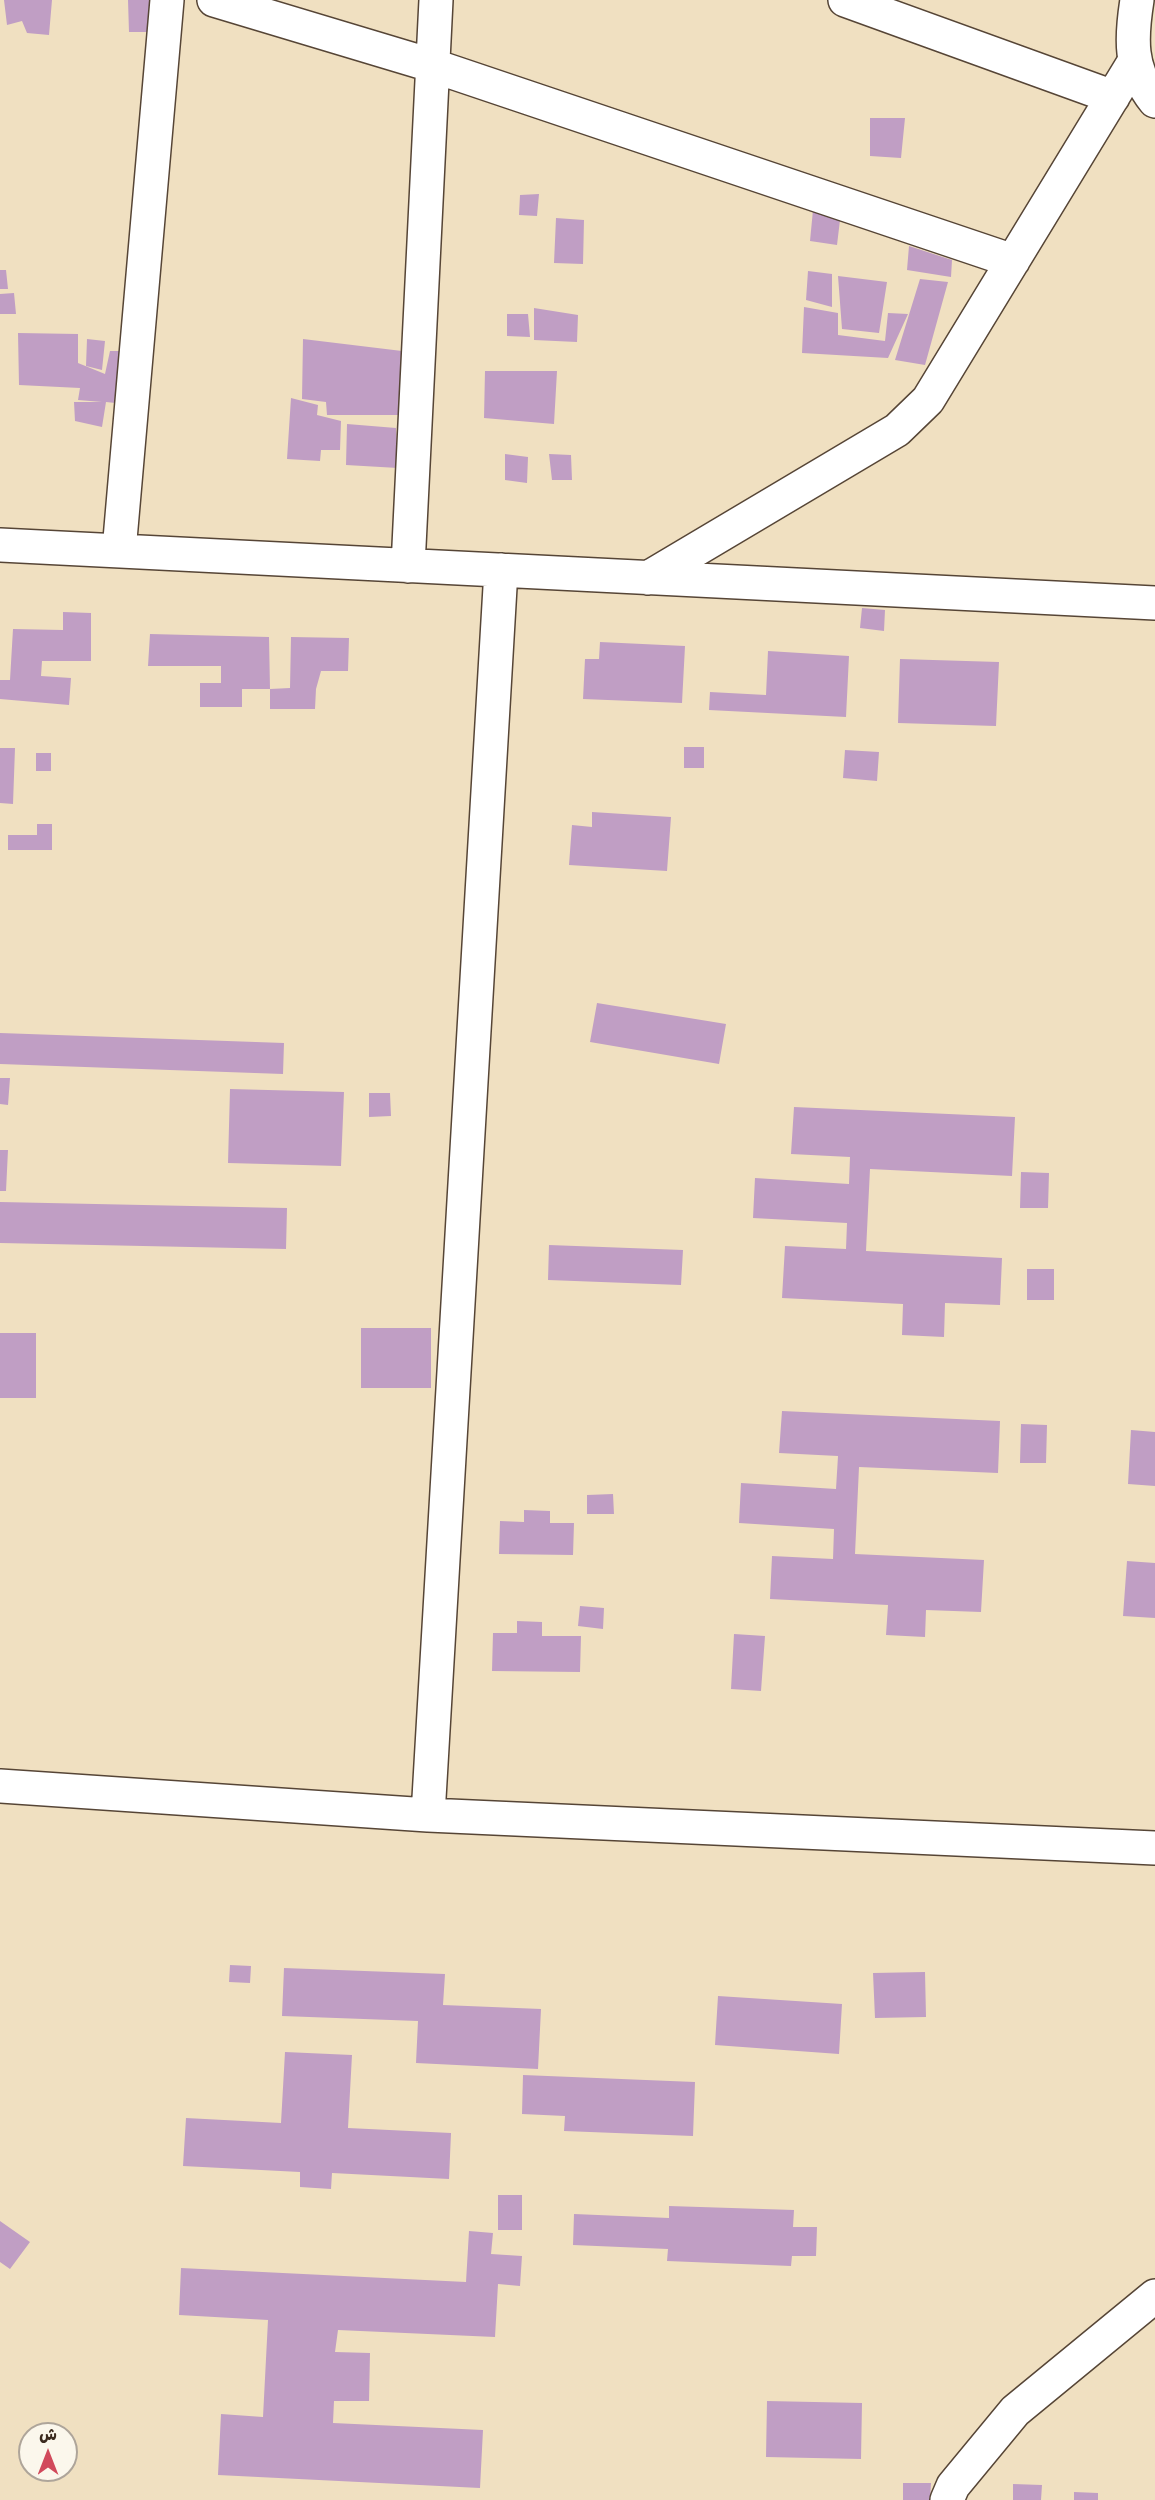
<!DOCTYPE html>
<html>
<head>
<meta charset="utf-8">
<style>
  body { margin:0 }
  #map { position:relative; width:1155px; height:2500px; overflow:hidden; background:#f0e0c1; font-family:Mynerve,"Playpen Sans Arabic",sans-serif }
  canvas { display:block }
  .north { position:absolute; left:18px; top:2422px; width:60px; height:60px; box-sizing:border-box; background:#fbf7ec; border:2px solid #aea59a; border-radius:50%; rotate:0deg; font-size:16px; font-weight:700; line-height:24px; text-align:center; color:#3b2a1e }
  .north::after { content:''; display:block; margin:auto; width:21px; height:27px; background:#d1495b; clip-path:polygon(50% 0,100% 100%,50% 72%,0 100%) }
</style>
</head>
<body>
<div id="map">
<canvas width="1155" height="2500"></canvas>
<div class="north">ش</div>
</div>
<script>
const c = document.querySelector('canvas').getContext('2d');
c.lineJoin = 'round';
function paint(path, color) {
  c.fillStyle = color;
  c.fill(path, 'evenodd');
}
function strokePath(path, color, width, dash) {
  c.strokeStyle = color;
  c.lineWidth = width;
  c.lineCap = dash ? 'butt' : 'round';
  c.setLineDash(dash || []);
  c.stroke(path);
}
const building = new Path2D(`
  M4,0h48l-3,35 -22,-2 -5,-12 -15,4z
  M128,0h24l-1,32h-22z
  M870,118h35l-4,40 -31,-2z
  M539,194l-2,22 -18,-1 1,-20z
  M813,210l27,10 -3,25 -27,-4z
  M556,218l28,2 -1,44 -29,-1z
  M909,246l43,14 -1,17 -44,-7z
  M0,270h6l2,19h-8z
  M808,271l24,3v33l-26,-7z
  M838,276l49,6 -8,51 -37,-4z
  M920,279l28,3 -23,83 -30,-5z
  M14,293l2,21h-16v-20z
  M804,307l34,6v22l47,6 3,-28 20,1 -20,44 -86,-5z
  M534,308l44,7 -1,27 -43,-2z
  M507,314h21l2,23 -23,-1z
  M18,333l60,1v29l27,11 5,-23h19l-4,53 -19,-2 -4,25 -27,-6 -1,-19h28l-24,-2 2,-12 -61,-3z
  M87,339l18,2 -3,29 -16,-4z
  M303,339l99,12 4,64h-79l-1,-13 -24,-3z
  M485,371h72l-3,53 -70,-6z
  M291,398l27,7 -1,10 24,6 -1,29h-19l-1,11 -33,-2z
  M347,424l49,4 2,40 -52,-3z
  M505,454l23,3 -1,26 -22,-3z
  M549,454l22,1 1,25h-20z
  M862,608l23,2 -1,21 -24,-3z
  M63,612l28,1v48h-49l-1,15 30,2 -2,27 -69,-6v-19h10l3,-51 50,1z
  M150,634l119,3 1,52h-28v18h-42v-24h21v-17h-73z
  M291,637l58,1 -1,33h-27l-5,18 -1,20h-45v-20l20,-1z
  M600,642l85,4 -3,57 -99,-4 2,-40h14z
  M768,651l81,5 -3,61 -137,-7 1,-18 56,3z
  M900,659l99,3 -3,64 -98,-3z
  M684,747h20v21h-20z
  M0,748h15l-2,56 -13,-1z
  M845,750l34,2 -2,29 -34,-3z
  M36,753h15v18h-15z
  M592,812l79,5 -4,54 -98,-6 3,-40 20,2z
  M37,824h15v26h-44v-15h29z
  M597,1003l129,21 -7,40 -129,-22z
  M0,1033l284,10 -1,31 -283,-10z
  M0,1078h10l-2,27 -8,-1z
  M230,1089l114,3 -3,74 -113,-3z
  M369,1093h21l1,23 -22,1z
  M794,1107l221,10 -3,59 -142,-7 -4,82 136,7 -2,47 -55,-2 -1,34 -42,-2 1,-31 -121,-6 3,-52 61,3 1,-26 -94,-5 2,-40 94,6 1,-27 -59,-3z
  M0,1150h8l-2,41h-6z
  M1021,1172l28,1 -1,35h-28z
  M0,1202l287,6 -1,41 -286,-6z
  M549,1245l134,5 -2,35 -133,-5z
  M1027,1269h27v31h-27z
  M361,1328h70v60h-70z
  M0,1333h36v65h-36z
  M782,1411l218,10 -2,52 -139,-6 -4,87 129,6 -3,52 -55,-2 -1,27 -39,-2 2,-30 -118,-6 2,-43 61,3 1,-30 -95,-6 2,-40 95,6 2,-33 -59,-3z
  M1021,1424l26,1 -1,38h-26z
  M1131,1430l24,2v54l-27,-2z
  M613,1494l1,20h-27v-19z
  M524,1510l26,1v12h24l-1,32 -74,-1 1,-33 24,1z
  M1127,1561l28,2v55l-32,-2z
  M580,1606l24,2 -1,21 -25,-3z
  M517,1621l25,1v14h39l-1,36 -88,-1 1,-38h24z
  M734,1634l31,2 -4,55 -30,-2z
  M230,1965l21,1 -1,17 -21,-1z
  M284,1968l161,6 -2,31 98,4 -3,60 -122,-6 2,-42 -136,-5z
  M925,1972l1,45 -51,1 -2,-45z
  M718,1996l124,8 -3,50 -124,-9z
  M285,2052l67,3 -4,73 103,5 -2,46 -117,-6 -1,16 -31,-2v-15l-117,-6 3,-48 95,5z
  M523,2075l172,7 -2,54 -129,-5 1,-15 -43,-2z
  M498,2195h24v35h-24z
  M669,2206l125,4 -1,17h24l-1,29h-24l-1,10 -124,-5 1,-12 -95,-4 1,-31 95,4z
  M0,2221l30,21 -20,27 -10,-7z
  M469,2231l24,2 -2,21 31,2 -2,30 -22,-2 -3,53 -157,-7 -3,22 35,1 -1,48h-35l-1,22 150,7 -3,58 -262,-13 3,-61 42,3 5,-97 -89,-5 2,-47 285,14z
  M767,2401l95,2 -1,56 -95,-2z
  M903,2483h28l-1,17h-27z
  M1013,2484l29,1 -1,15h-28z
  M1074,2492l24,1v7h-24z`);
const street = new Path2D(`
  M214,0l220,66 579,195
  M845,0l268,97
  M0,545l1155,58
  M119,551l48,-551
  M408,566l28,-566
  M648,578l249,-148 31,-30 206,-338
  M0,1786l428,29 727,33
  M428,1815l73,-1245
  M947,2500l6,-14 62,-75 140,-115`);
const secondary = new Path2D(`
  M1137,0c-6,38 -8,69 18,101`);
paint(building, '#c09ec4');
strokePath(street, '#564536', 36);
strokePath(secondary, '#564536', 36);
strokePath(street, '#fff', 33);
strokePath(secondary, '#fff', 33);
</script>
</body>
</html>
